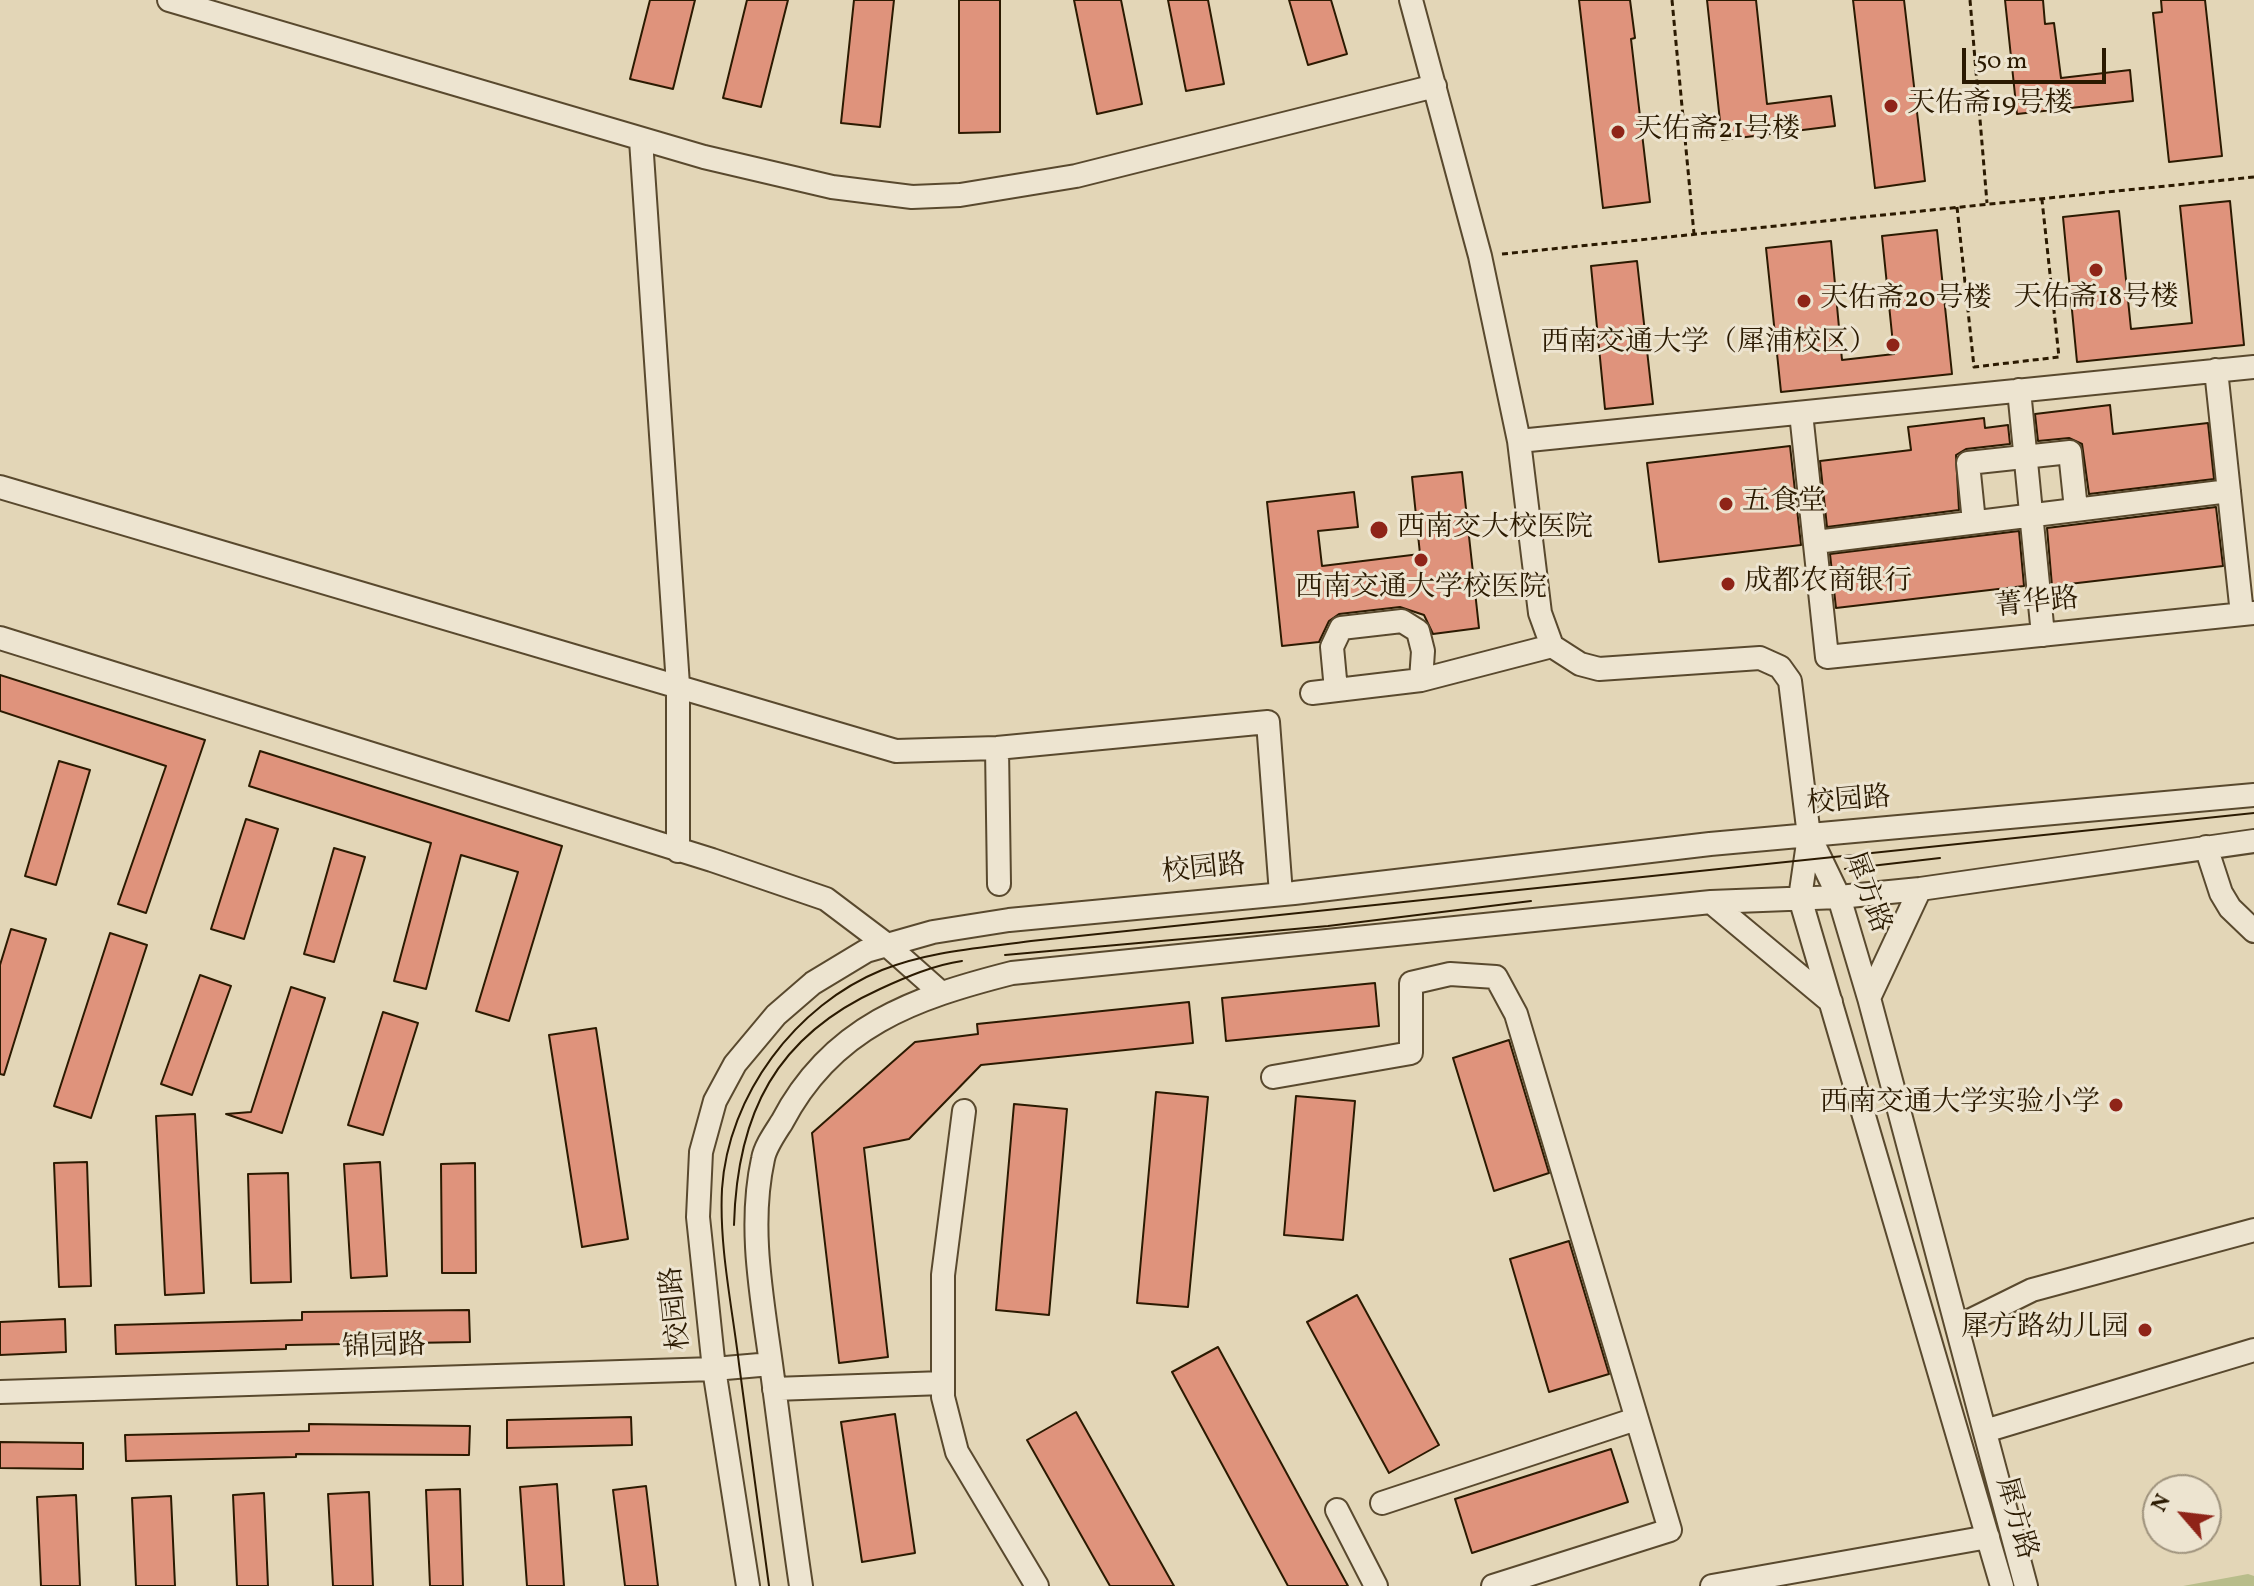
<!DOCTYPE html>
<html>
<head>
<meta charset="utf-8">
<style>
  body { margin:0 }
  #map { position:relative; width:2254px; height:1586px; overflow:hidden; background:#e3d6b7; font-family:Vollkorn,serif }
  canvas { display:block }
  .north { position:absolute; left:2142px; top:1474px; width:80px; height:80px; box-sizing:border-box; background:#ede4d0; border:2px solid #9f937d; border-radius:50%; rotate:298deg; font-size:22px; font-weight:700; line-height:32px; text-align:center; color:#2b1a01 }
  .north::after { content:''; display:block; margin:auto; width:28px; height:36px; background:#8f2418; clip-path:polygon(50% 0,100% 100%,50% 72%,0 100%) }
  .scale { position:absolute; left:1962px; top:48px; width:144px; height:36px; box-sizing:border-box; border:4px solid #2b1a01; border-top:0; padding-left:10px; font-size:24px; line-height:28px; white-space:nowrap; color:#2b1a01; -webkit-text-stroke:6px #ede4d0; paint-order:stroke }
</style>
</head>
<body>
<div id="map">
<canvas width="2254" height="1586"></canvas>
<div class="north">N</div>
<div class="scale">50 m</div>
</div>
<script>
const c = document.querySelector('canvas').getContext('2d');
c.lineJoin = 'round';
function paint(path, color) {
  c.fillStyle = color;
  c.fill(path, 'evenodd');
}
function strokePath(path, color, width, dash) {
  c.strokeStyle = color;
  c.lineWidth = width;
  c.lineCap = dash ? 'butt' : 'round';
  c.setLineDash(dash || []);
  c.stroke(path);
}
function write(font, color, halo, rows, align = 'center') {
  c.font = font + ' Vollkorn,"Noto Serif SC",serif';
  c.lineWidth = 6;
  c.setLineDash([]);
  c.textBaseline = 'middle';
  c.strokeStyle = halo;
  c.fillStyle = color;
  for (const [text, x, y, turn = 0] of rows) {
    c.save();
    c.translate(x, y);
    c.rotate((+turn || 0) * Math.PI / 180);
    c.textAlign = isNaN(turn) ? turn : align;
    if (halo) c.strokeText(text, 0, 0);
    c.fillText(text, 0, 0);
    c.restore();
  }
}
const green = new Path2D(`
  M2248,1574l6,2v10h-71z`);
const building = new Path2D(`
  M650,0h45l-22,89 -43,-10z
  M747,0h41l-27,107 -38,-9z
  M854,0h40l-14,127 -39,-4z
  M959,0h41v132l-41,1z
  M1074,0h47l21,104 -45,10z
  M1168,0h40l16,84 -38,7z
  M1289,0h42l16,54 -39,11z
  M1579,0h51l5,38 -4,1 19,163 -47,6z
  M1707,0h49l11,104 64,-8 4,30 -113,14z
  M1853,0h51l21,181 -50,7z
  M2005,0h38l2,24 9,-1 7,55 69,-8 3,31 -116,13z
  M2161,0h44l17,156 -53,6 -16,-149 9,-1z
  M2230,201l14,144 -167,17 -14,-145 56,-6 12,118 61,-6 -12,-117z
  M1937,230l15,144 -171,18 -15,-144 65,-7 11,119 52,-6 -12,-118z
  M1637,261l16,143 -48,5 -14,-143z
  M2110,405l3,29 95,-11 6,56 -125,15 -7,-50 -13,-6 -31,3 -3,-27z
  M1984,418l1,10 23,-3 2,19 -44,5 -10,6 3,55 -132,17 -7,-66 91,-11 -3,-23z
  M1790,446l11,99 -142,17 -12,-99z
  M1462,472l17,156 -46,6 -9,-19 -24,-8 -61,7 -10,7 -10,21 -37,4 -15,-144 87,-10 4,35 -40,4 4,35 98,-12 -8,-77z
  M2216,507l7,59 -171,20 -5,-58z
  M2019,531l5,55 -188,22 -6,-54z
  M0,675l205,65 -59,173 -28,-9 48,-138 -166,-55z
  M260,751l302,95 -53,175 -33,-10 42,-139 -57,-17 -35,134 -32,-8 37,-138 -182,-57z
  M59,761l31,9 -34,115 -31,-9z
  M246,819l32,10 -34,110 -33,-10z
  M334,848l31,9 -31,105 -30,-8z
  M11,929l35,10 -42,136 -4,-1v-109z
  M110,933l37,12 -56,173 -37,-12z
  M200,975l31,11 -39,109 -31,-11z
  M1375,983l4,43 -153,15 -4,-43z
  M291,987l34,11 -43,135 -56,-19 25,-2z
  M1189,1002l4,41 -212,22 -72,74 -45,9 24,209 -49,6 -27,-230 103,-91 63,-8 -1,-10z
  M383,1012l35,11 -35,112 -35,-10z
  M596,1028l32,211 -46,8 -33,-212z
  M1509,1040l40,133 -55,18 -41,-133z
  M1156,1092l52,5 -20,210 -51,-4z
  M1296,1096l59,5 -12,139 -59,-5z
  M1014,1104l53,5 -18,206 -53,-5z
  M195,1114l9,179 -39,2 -9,-179z
  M87,1162l4,124 -32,1 -5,-124z
  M380,1162l7,114 -36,2 -7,-114z
  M475,1163l1,110h-34l-1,-109z
  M288,1173l3,109 -40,1 -3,-109z
  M1569,1241l40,133 -60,18 -39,-133z
  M1357,1295l82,150 -50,28 -82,-151z
  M469,1310l1,32 -184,3v4l-170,5 -1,-29 187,-5v-8z
  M65,1319l1,33 -66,3v-33z
  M1218,1347l130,239h-60l-116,-214z
  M1076,1412l98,174h-64l-83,-146z
  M895,1414l20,139 -53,9 -21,-140z
  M631,1417l1,28 -125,3v-28z
  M309,1424l161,2 -1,29 -173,-1v3l-170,4 -1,-26 184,-4z
  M0,1442l83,1v26l-83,-1z
  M1611,1449l17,53 -156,51 -17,-54z
  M557,1484l7,102h-37l-7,-99z
  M646,1486l12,100h-33l-12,-96z
  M460,1489l3,97h-33l-4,-96z
  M369,1492l4,94h-40l-5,-92z
  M264,1493l4,93h-31l-4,-91z
  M76,1495l4,91h-39l-4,-89z
  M171,1496l4,90h-39l-4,-88z`);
const path = new Path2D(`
  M1672,0l22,234
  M1970,0l17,203
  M1957,207l17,160 85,-10 -17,-157
  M1502,254l752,-77`);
const minor = new Path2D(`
  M169,0l535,157 128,30 80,10 48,-2 116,-19 359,-90
  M1411,0l69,256 39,185 21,172 12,33 28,18 19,5 161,-11 20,9 10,14 19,155 -9,62 202,688
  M641,140l37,545v166
  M2216,370l26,244
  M2019,390l24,245
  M1801,413l26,244 427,-44
  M1519,441l735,-74
  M0,487l896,264 101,-3 271,-26 13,172
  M1974,522l-6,-59 102,-11 6,57
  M1816,542l413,-51
  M0,638l712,222 114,39 61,46 53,47
  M1336,690l-4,-43 9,-19 61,-7 16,10 5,20 -2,29
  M1312,693l109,-13 131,-34
  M997,748l2,136
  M1810,837l29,60 30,101 157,588
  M2206,847l15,46 9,15 24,23
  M1711,902l120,100
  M1869,998l51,-109
  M1273,1077l138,-24v-70l39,-9 46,3 20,37 154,516 -177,56
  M964,1111l-21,164v122l14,55 80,134
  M1957,1327l75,-37 222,-60
  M774,1389l169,-6
  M0,1392l714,-23 57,-5
  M1985,1431l269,-81
  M1382,1503l254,-84
  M1337,1510l39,76
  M748,1586l-34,-217 -16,-152 3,-65 14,-51 20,-37 41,-49 37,-32 53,-32 67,-19 76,-12 285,-27 416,-49 544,-49
  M801,1586c-11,-74 -20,-148 -30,-222 -9,-67 -23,-137 -8,-205 2,-12 12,-26 19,-37 50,-96 132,-124 230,-149l699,-71 128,-5 81,-8 334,-48
  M1712,1586l276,-49`);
const tram = new Path2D(`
  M1845,869l95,-11
  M1005,955l323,-29 203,-25
  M734,1225c3,-112 42,-189 146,-236 26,-12 54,-24 82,-28
  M769,1586c-10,-74 -20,-148 -30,-222 -7,-58 -20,-118 -17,-175 6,-94 74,-184 160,-219 47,-19 99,-22 149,-29l1223,-128`);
const markers = [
  [1891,106,8,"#8f2418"],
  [1618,132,8,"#8f2418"],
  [2096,270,8,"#8f2418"],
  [1804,301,8,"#8f2418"],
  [1893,345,8,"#8f2418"],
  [1726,504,8,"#8f2418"],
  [1379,530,10,"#8f2418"],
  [1421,560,8,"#8f2418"],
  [1728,584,8,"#8f2418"],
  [2116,1105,8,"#8f2418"],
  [2145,1330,8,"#8f2418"]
];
const poiNames = [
  ["天佑斋19号楼",1907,106],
  ["天佑斋21号楼",1634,132],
  ["天佑斋18号楼",2096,300,"center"],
  ["天佑斋20号楼",1820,301],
  ["西南交通大学（犀浦校区）",1877,345,"right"],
  ["五食堂",1742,504],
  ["西南交大校医院",1397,530],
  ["成都农商银行",1744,584],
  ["西南交通大学校医院",1421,590,"center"],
  ["西南交通大学实验小学",2100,1105,"right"],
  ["犀方路幼儿园",2129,1330,"right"]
];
const streetNames = [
  ["菁华路",2037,605,-6],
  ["校园路",1849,803,-5],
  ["校园路",1204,871,-6],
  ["犀方路",1865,893,69],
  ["校园路",678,1308,-96],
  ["锦园路",384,1349,-2],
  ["犀方路",2014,1519,74]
];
paint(green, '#b8bd8b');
paint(building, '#df937c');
strokePath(building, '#2b1a01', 2);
strokePath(minor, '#59492e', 26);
strokePath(path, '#2b1a01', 3, [6, 4]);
strokePath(minor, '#ede4d0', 22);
strokePath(tram, '#2b1a01', 2);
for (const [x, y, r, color] of markers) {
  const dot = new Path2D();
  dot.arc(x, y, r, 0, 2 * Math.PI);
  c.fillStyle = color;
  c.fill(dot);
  strokePath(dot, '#ede4d0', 3);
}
write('28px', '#2b1a01', '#ede4d0', poiNames, 'left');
write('28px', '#2b1a01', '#ede4d0', streetNames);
</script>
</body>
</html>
